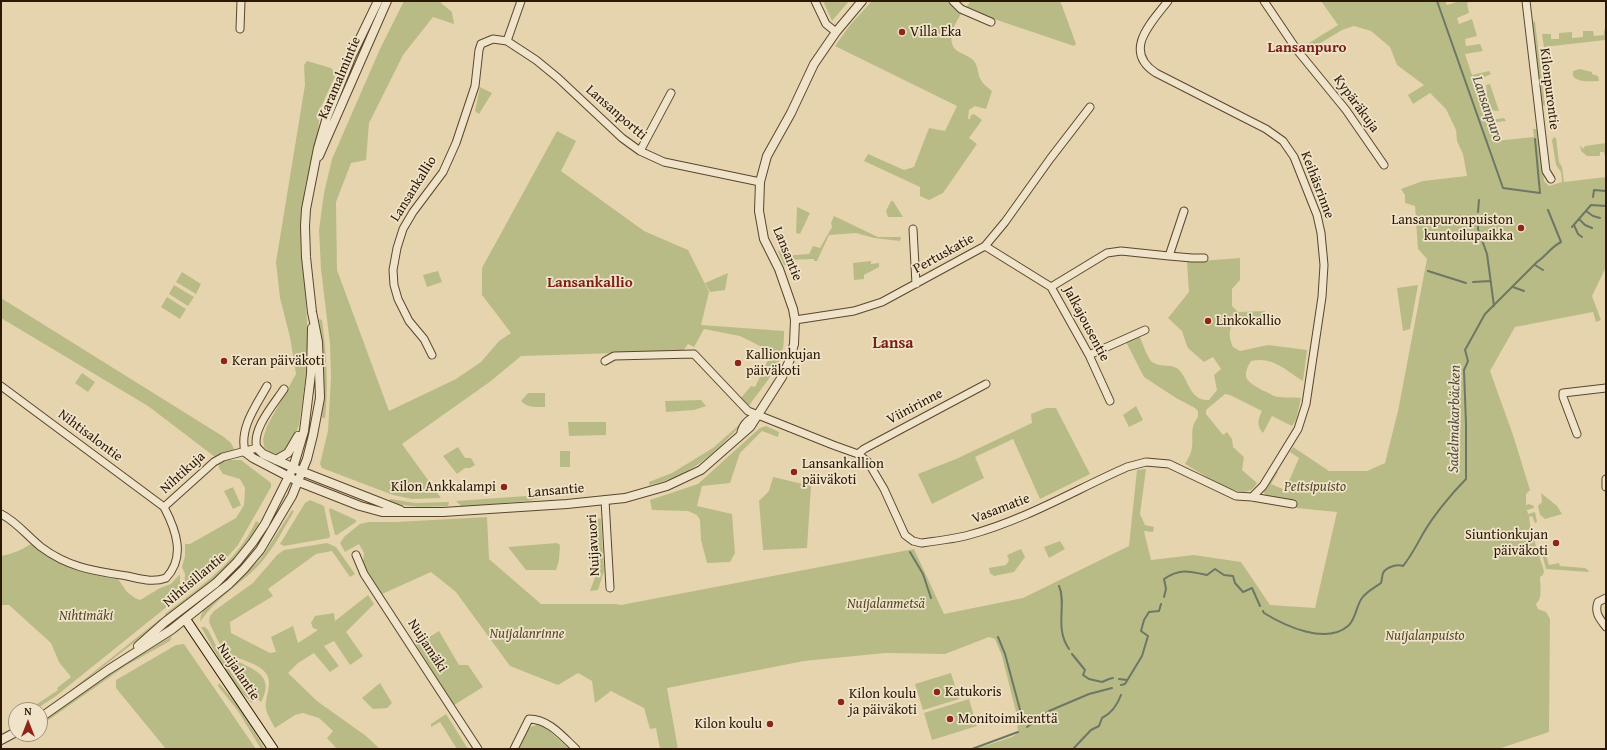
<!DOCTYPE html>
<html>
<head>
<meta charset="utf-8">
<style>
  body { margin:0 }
  #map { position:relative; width:1607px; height:750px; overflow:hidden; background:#e6d4ae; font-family:"Gentium Book Plus",serif }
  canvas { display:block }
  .frame { position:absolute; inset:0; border:2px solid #2c1700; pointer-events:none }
  .north { position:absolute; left:8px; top:702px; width:40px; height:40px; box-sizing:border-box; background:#efe3ca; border:1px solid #a19179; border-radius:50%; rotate:0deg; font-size:11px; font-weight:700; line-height:16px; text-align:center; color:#2c1700 }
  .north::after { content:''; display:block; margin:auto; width:14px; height:18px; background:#8f2418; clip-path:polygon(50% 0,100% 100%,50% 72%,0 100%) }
</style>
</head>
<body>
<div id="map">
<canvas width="1607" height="750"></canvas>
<div class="frame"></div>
<div class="north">N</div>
</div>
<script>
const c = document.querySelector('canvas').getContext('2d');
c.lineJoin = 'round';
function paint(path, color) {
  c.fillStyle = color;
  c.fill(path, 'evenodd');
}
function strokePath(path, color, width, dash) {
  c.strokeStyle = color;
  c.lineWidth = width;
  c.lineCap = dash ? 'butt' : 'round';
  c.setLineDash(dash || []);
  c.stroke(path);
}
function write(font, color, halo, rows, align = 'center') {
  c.font = font + ' "Gentium Book Plus",serif';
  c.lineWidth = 3.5;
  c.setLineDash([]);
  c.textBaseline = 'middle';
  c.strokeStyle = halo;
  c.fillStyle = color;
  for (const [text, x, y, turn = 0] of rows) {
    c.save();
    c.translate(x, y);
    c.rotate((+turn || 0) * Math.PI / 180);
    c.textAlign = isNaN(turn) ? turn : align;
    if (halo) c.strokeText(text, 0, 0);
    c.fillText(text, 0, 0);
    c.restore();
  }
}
const green = new Path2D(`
  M404,1h38l-1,2 11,9 2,12 -21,-7 -30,38 -34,68 -3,37 -15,3 -15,39 1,68 52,141 67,-32 25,-17 18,-21 12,-8 -29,-38v-27l75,-137 19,10 -15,30 83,60 44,19 21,42 -8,33 83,6c0,7 0,14 -2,22 -4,17 -23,38 -33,53l-8,-8 10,-12 4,1 17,-35 -32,-16 -36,-7 -10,18 -6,-3 -5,7 -162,5 -30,25 -89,63 39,54 -29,1 -19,-4 -71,-27 -2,-4 8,-33 3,-54 -1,-33 -9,-75 -2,-39 5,-37 8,-34 48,-110z
  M823,1h26l-17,20z
  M872,1h88l6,6 5,-6h88l2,2 15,41 -2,2 -83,-28 -25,-11c-8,11 -22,31 -10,43 5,4 12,5 17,10 6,6 4,14 8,20 2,4 7,8 11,11l-6,18 -11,-3 -6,4 -1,9h2l1,-4 3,-1 8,6 -13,18 8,6 -34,49 -14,7 -9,-4v-9l-56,-26 4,-7 36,16 10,-3 15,-39 16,3 12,-25 -122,-60 15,-21z
  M1321,1h124l2,4 13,-4h11l-4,2 2,10 -12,5 2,6 13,-5 5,17 -12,3 1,7 14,-2 3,7 -18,3 7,21 17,-4 2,3 -14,6 5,14 5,-1 -1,-8 4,-1 9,27 -10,-1 2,10 13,-2 2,3 -17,2 7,18 38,-4 -1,-8h5l6,52 5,5 13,-4 -1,-10 -5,-7 -4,-25 2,-3 2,1 3,24 3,5 2,15 42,-5v90l-14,29 9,24 -5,2 -3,-10 -78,15 -25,44 23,64 17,55 -4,4v11l3,-1 5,2v2l-7,2 1,4 7,-2 2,10 -2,1 -3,-7 -3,1 2,13 13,41 -1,4 -3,2c0,9 3,21 -4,27l2,5 8,3 4,7 -1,113 -51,17h-522l36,-12 6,-4 -1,-17 -15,-60 -7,-17 -6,-2 -44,17 -60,-1 -81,8 -137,27 11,61h-18l-4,-21 -6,1 -6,-21 -33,-17 -16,12 -3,-22 -14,-8 -20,12 -48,-19 -54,-74 -25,-20 -49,22 -19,-30 1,-11 -5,-9 -14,8 -5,-9 5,-7 15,-12 9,-2h27l91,-5 2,42 52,45h75l5,1 293,-56 30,65 79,-16 106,-52 8,-76 9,-1 -6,45 5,11 9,2 -1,5 -9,-1 7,29 43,-5 47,7 29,43 45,3 22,-96 -41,-4v-8l-18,-2 -13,-3 -2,-5 12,-19 3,1 -7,12 14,6 14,-32 -9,-6 3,-5 36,24h38l18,-8 13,-52 29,-152 -9,-10 -3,-43 -10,-3v-8l-4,-6 22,-8 44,-5 -4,-22 -6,-13 -1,-11 -10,-21 -16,-16 -17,11 -5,-9 16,-10 -27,-20 -7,-18 -19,-16 -17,-5 -12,4 -38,23 -3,-5 37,-23z
  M1535,21l10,85 -4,-2 -9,-81z
  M1606,29v12l-1,-1 -61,7 -2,-13h9v5h8v-6l13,-1v6l11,-1v-6h10l1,5 10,-1v-5z
  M307,61l24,7 5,6 -19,42v3l2,1 -1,17 -13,50 -4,40 7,110v23l-9,65 -10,24 -7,5h-6l-7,-2 -5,-5 -1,-8 4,-13 29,-52 -6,-37 -10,-39 -4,-36 29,-177 -1,-20z
  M1580,69l12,3v2l6,2 1,5c-8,0 -21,2 -26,-5v-5z
  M480,87l12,6 -13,21 -4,-3z
  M1606,143v12l-2,-1v-2h-4v3l-1,1h-12l-6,-5 -1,-6 3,4 2,-3z
  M891,201h2l10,16h-15l-2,-6z
  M797,207l13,6 -10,21 -4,-1z
  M834,216l44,21h23l-1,4 -26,-3 -18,-5 -27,2 -12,26h-3v-2l-28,1v5h-2l-6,-14 4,-1v6l27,-2 4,-8 7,2 12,-21 -1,-4z
  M1240,258v22l-8,9v17l6,6 27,-1 -1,11 -19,-3 -11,3c-6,8 -5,16 -1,25l7,4 28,-6 39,5 -4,31c-18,-11 -30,-25 -52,-20 -11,18 -3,21 13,30 5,2 10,6 15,6 8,1 14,0 22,1l-5,22 -4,6 -20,-10 -9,17c-7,-8 -5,-13 -1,-22l-32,-16 -5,-1 -19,16v4l17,21 4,-3 5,7 1,8 11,10 -2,13 15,13c-2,4 -5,7 -9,8 -14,5 -50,-20 -63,-27 2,-4 5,-8 6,-12 4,-14 -3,-22 7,-35v-6l-3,-3 -19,-10 -32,-21 -18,-35 13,-7c3,7 8,21 12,26 8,8 22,1 29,10 9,10 10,30 29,29l8,-10 -3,-15 7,-6 -8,-12 -9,5 -15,-13 -2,-3 -5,-15 -14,-13 21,-26 -2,-30z
  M871,261v3l8,-1v4l-15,8v4l-10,1 -1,-17z
  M438,271l4,11 -15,5 -4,-12z
  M182,272l19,12 -5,10 -20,-12z
  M728,273l-3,17 -15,2 -5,-9z
  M174,285l20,12 -6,9 -19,-12z
  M1418,285l-8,44 -7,2 -6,-43z
  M167,297l19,12 -6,10 -19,-12z
  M1,298l223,139 7,6 4,8 -20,6 -67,-51 -147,-88z
  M319,319l3,1c4,32 7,65 3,98h-3l2,-49z
  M82,373l13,9 -7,10 -13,-9z
  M528,393h17v14c-10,0 -17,1 -24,-6z
  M701,400l5,6 -12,4 -28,2 -1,-11z
  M1136,406l7,14 -14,7 -6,-12z
  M1046,408h10l34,66 -50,25 -27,-60 -38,18 9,21 -52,26 -14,-30 38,-15 76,-36 -1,-9z
  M568,422h38v13l-37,1z
  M740,424l1,1c-26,28 -53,53 -92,60v-3l23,-9 41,-25z
  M766,426l13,6 -1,5 -16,-6 -22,22 -10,30 -28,3 -5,20 35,8 3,39 -5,9 -23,1 -6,-23 -1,-20 -3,-5 -9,-4 -36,-1 -2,-10 48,-16 54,-49 8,-7z
  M458,447l7,11h6l4,7 -5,3h-5l-8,6 -14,-18z
  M560,451h10v16h-10z
  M228,460h13l30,23v4l-33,58 -17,19 -15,13 -20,14 -2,-3 1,-14 -3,-7 3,-11v-12h5l46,-26 8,-13 1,-17 -5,-9 -17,-5 -4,-6v-4z
  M773,477l38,9 -4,62 -44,2 -4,-49 10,-10z
  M233,487l8,18 -8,4 -9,-18z
  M1541,493l16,13 5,8 -17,5 -5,-4 -2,-9 4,-4z
  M541,495l2,2 -15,4 -58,5h-9l-5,-5z
  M391,499l24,4 34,-1 -1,4c-21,1 -41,2 -61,-5z
  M310,500l14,6 6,30 -1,2 -45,8 -4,-2 25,-41z
  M330,508l26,12v2l-19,13h-2l-6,-25z
  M292,510l2,1c-11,19 -21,39 -36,55 -19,19 -43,33 -58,56l1,-7 4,-7 54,-47 10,-15z
  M598,518l3,1 3,52 -6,19 -8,1 7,-19 -1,-51z
  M256,521l3,2c-18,41 -58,68 -93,94h-1v-3c35,-27 72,-52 91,-93z
  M1060,541l5,8 -16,9 -5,-11z
  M33,542l11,9 74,28 9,13 8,6 5,2 20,-12 11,-4 9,-10v18l-1,5 -123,99 -21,14h-7l30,-20 -1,-2 14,-11 -12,-15 -8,-19 -42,-38h-8v-49c11,-2 24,-7 32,-14z
  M327,543l9,4 19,27 -5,3 -18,-26 -16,3 -48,35 5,7 -43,26 1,11 39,20 6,-1 -5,-15 22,-11 5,17 20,-13 -5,-2 -2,-5 4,-7 19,-3 1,8 33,-26 6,9 -28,28 17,24 -13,9 -16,-24 -10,5 15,20 -9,6 -16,-19 -16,10 -10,10 29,28 49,35 14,13h-43l-10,-11 6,-7 -14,-13 -16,-5 -8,2 -20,13c-3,-6 -8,-13 -9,-19 -2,-13 9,-27 -2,-38 -10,-10 -30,-12 -39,-20 -6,-6 -12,-21 -16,-29l1,-6 4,-5 39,-28 24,-28 7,-5z
  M557,543l3,2 -1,15 -3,10h-30l-18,-23z
  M1021,549l4,8 -11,15 -20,4 -4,-3 -1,-5 17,-3 3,-5 -2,-5z
  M1549,552v2l-3,1 3,10 10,-2 1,3 25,2 3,2 1,2 -43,-3 -4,-15z
  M160,619l2,2 -92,71v-1z
  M201,627h4l3,3c13,25 25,50 45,71l-1,2 -18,-18z
  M439,631l20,34h9l15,22 -29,18 -38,-60z
  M172,636l-2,5 -43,24 -87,61v-3l85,-61 21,-10z
  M184,644l72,105h-90l-50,-61v-8l60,-35z
  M230,658c20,10 47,16 31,44l-17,-15 -15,-27z
  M951,673l8,26 -36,11 -8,-26z
  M219,683l17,20 29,46h-4l-23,-38 -20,-25z
  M380,683l12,20 -5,5 -14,1 -11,-11z
  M969,699l8,27 -45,14 -8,-27z
  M446,714l22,35h-11l-17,-27 -9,5v-3z
  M539,724l5,2 25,23h-51l10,-21z`);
const stream = new Path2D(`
  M1437,1l66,187 37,5 -5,-54
  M1593,197l1,-7 12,1
  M1586,211l7,5 7,2
  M1478,212l1,-12
  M1579,219l6,6 7,3
  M1478,221v8l9,25 7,52
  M1574,225l4,9 4,3
  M1572,227l19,-22 15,1
  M1535,265l8,5
  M1428,271l38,12
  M1473,282l17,-1
  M1513,287l11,4
  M910,552l13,22 8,24
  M1059,586c8,17 -5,42 10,63
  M1164,597l2,-8 -2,-10c16,-11 25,-8 43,-4l8,-6 9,6 9,1 2,7 8,9 9,-4 8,18
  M1263,611l1,2c21,13 62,32 84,13 8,-7 8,-20 14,-28 5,-7 12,-10 19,-15 1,-3 1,-7 2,-10 3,-6 14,-9 20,-7 9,-11 14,-22 21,-34 10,-17 28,-39 42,-53v-55l-2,-54 4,-9 -3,-11 20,-36 52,-52c9,-6 14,-15 24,-20l-13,-32
  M998,637l7,17 17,63
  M1072,654l13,16 -2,5 6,4 13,3 7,-3 4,-1
  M1119,679l8,1
  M1121,685l4,-1 17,-28 6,-20 -7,-5 3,-11 5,-8 10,-1 2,-7
  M1027,727l22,-16 40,-17 23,-6
  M972,749l46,-17
  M1073,749l18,-19 8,-4 3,-8c10,-5 15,-12 19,-23`);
const minor = new Path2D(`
  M815,1l11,23 10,8
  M953,1l8,8 30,13
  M1168,1c-17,22 -46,50 -12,72l110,56 17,12 11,16 23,58 4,18 3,32 -2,32 -16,107 -8,25 -35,57 -11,11
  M1264,1l33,49 49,60 38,55
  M1526,1l20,170 5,8
  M240,29l1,-28
  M507,41l14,-40
  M640,151l31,-58
  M913,229l3,55
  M985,246l66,41 38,68 21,46
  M1169,256l23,2h12
  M1051,287l56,-34 14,-2 48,5 15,-45
  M795,320l59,-9 28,-9 103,-56 20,-24 45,-63 40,-52
  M432,355l-8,-16 -15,-18 -11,-22 -4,-14 -1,-15 4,-22 6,-19 10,-17 30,-40 13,-29 19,-57 4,-36 2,-6 12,-5 14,2 29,19 22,18 64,60 18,13 24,11 96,20
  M1089,355l56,-25
  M605,361l9,-5 80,-2 54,57 85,34 25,9 10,8 16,27 21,46 8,6 8,2c16,-2 33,-4 48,-8 56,-15 106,-45 158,-68l19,-5 23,2 67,32 16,1 41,7
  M1,386l163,121
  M1577,434l-14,-37v-4l43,-5
  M245,452c-6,-24 11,-46 22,-66
  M858,454l6,-5 122,-65
  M1606,479v8
  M605,500l5,88
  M1,514c16,8 26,22 40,33 28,21 54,24 86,29 14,3 26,7 39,2 20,-21 10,-48 -2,-71l50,-45 9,-5 34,-9c-6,-18 17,-44 27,-59
  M356,555l8,19 114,175
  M1606,598l-8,4c-4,11 2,17 8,25
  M514,749l15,-30c20,0 34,18 47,30`);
const tertiary = new Path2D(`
  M319,156l68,-155
  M741,434c2,-9 6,-13 15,-18
  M257,448l6,6 40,18 97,38
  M245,452l8,6 46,24 61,24 22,6h61l124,-8 58,-6 42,-12 34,-16 49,-43 32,-50 7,-15 5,-18 1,-24 -2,-11 -14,-40 -15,-30 -5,-28 1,-29 7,-26 24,-43 23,-49 22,-32 26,-31
  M276,460l12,-7 10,-17
  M138,646l27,-24 51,-39 21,-21 16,-20 12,-18 28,-56 11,-37 7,-57 1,-46
  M40,718l68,-48 63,-40 58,-46 15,-15 16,-19 32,-54 15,-37 6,-24 7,-37 -2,-56 -6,-30 -6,-55 -1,-31 1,-17 12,-61 9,-31 25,-62 26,-54
  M1,740l15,-8`);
const secondary = new Path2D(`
  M186,620l87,129`);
const markers = [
  [902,32,4,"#8f2418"],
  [1521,228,4,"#8f2418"],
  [1208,321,4,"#8f2418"],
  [224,361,4,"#8f2418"],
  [738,363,4,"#8f2418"],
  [794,472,4,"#8f2418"],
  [504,487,4,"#8f2418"],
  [1556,543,4,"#8f2418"],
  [937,692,4,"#8f2418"],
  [841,702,4,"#8f2418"],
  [950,719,4,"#8f2418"],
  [770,724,4,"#8f2418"]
];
const poiNames = [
  ["Villa Eka",910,32],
  ["Lansanpuronpuiston",1513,220,"right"],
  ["kuntoilupaikka",1513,236,"right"],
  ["Linkokallio",1216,321],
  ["Kallionkujan",746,355],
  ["päiväkoti",746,371],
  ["Keran päiväkoti",232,361],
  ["Lansankallion",802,464],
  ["päiväkoti",802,480],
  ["Kilon Ankkalampi",496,487,"right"],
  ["Siuntionkujan",1548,535,"right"],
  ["päiväkoti",1548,551,"right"],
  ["Katukoris",945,692],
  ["Kilon koulu",849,694],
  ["ja päiväkoti",849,710],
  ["Monitoimikenttä",958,719],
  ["Kilon koulu",762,724,"right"]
];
const streetNames = [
  ["Karamalmintie",340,78,-67],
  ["Kilonpurontie",1549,89,83],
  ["Kypäräkuja",1356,104,54],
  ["Lansanportti",616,113,41],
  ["Keihäsrinne",1317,185,69],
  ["Lansankallio",414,189,-58],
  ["Lansantie",787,254,68],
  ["Pertuskatie",944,254,-29],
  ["Jalkajousentie",1086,324,62],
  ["Viinirinne",915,407,-28],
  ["Nihtisalontie",90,436,37],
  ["Nihtikuja",183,473,-42],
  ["Lansantie",556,491,-5],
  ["Vasamatie",1001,509,-21],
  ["Nuijavuori",594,545,-93],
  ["Nihtisillantie",195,580,-40],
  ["Nuijamäki",427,646,57],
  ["Nuijalantie",238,672,56]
];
const parkNames = [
  ["Peitsipuisto",1315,487],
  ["Nuijalanmetsä",886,604],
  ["Nihtimäki",86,616],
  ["Nuijalanrinne",527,634],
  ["Nuijalanpuisto",1425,636]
];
const neighbourhoodNames = [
  ["Lansanpuro",1307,48],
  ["Lansankallio",590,283]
];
const waterNames = [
  ["Lansanpuro",1487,109,71],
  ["Sadelmakarbäcken",1455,419,-89]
];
const quarterNames = [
  ["Lansa",893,344]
];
paint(green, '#b9bb87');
strokePath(stream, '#6c7865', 2);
strokePath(minor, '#5a462c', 9);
strokePath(tertiary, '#5a462c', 10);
strokePath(secondary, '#2c1700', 11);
strokePath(minor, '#efe3ca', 7);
strokePath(tertiary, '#efe3ca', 8);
strokePath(secondary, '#efe3ca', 9);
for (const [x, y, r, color] of markers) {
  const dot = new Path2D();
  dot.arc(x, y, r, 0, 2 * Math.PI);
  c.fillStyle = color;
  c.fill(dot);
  strokePath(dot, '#efe3ca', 1.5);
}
write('14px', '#2c1700', '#efe3ca', poiNames, 'left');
write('14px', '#2c1700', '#efe3ca', streetNames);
write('italic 14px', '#564828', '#efe3ca', parkNames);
write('bold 15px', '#7a1f14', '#efe3ca', neighbourhoodNames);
write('italic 15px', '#514f3b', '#efe3ca', waterNames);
write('bold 16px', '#7a1f14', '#efe3ca', quarterNames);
</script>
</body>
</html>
